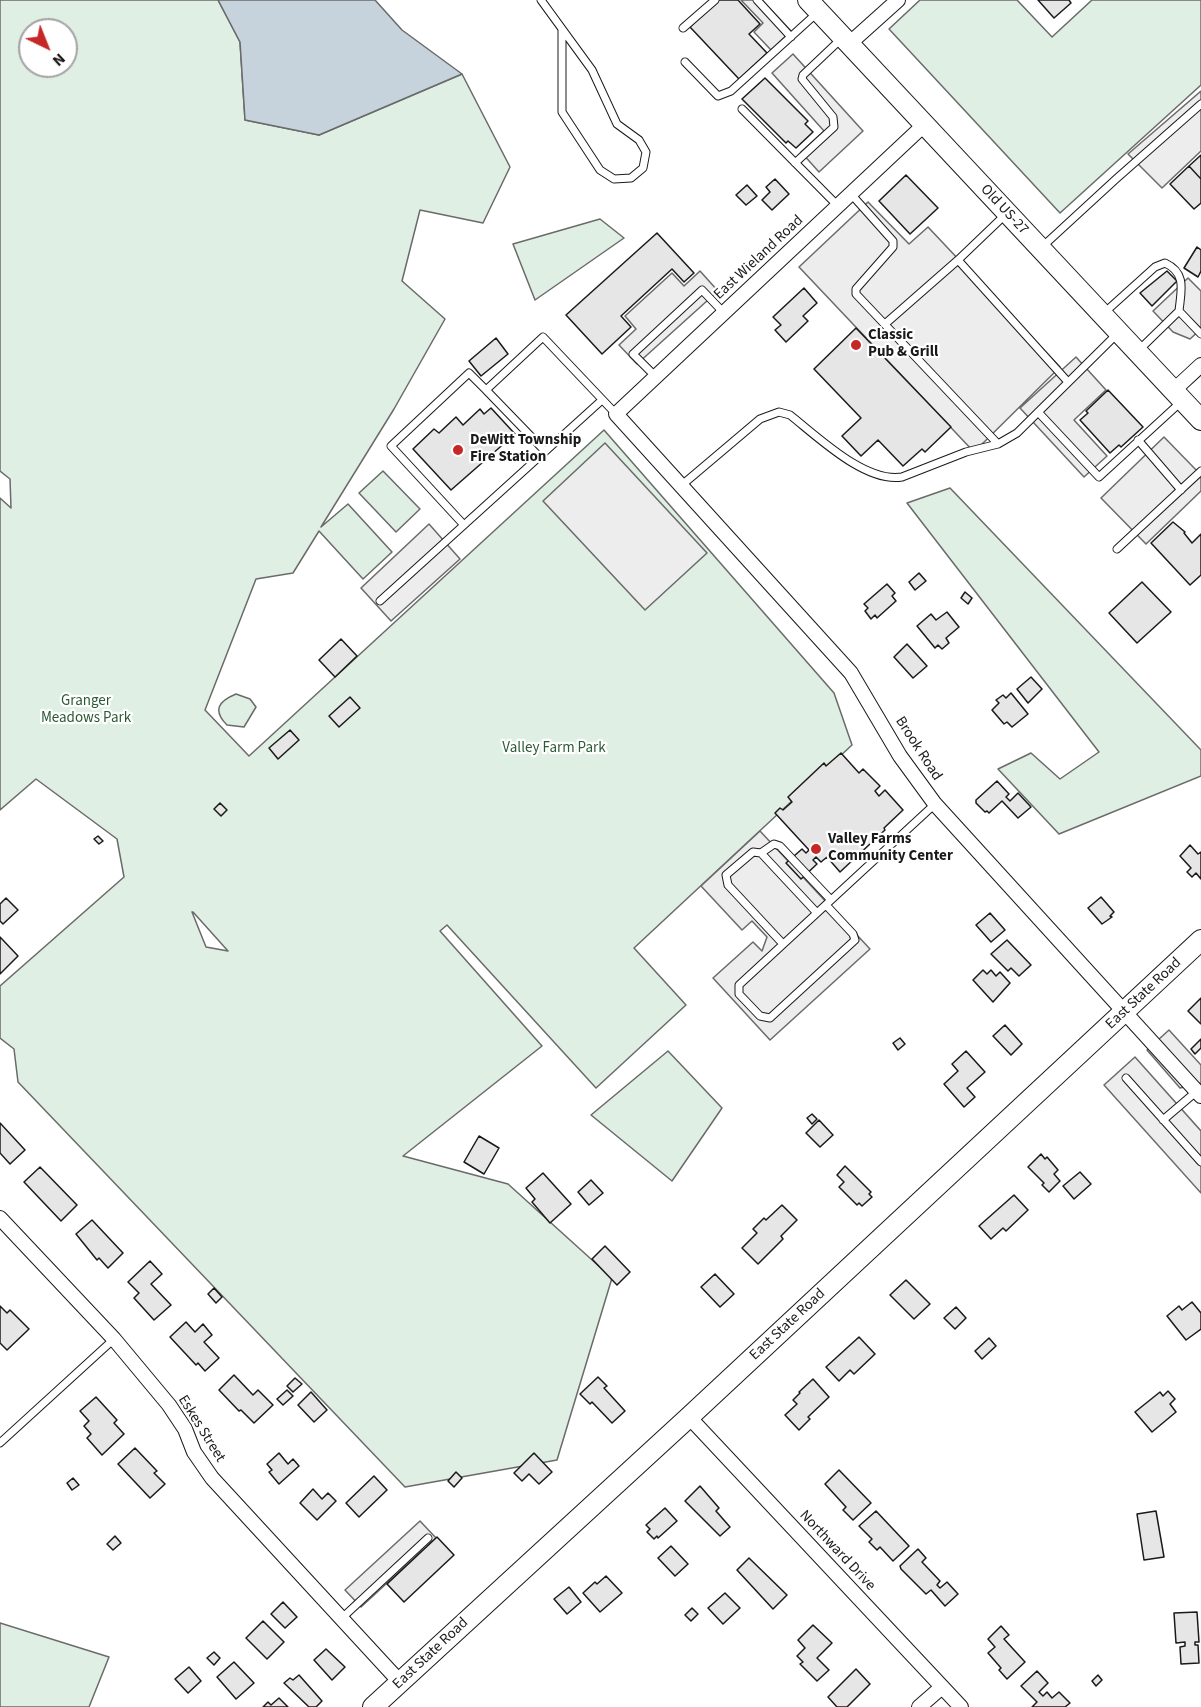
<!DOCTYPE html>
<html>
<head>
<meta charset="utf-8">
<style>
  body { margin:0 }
  #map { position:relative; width:1201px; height:1707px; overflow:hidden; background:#fff; font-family:"Source Sans 3",sans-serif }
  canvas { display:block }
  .north { position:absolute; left:18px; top:18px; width:60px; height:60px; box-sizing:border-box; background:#fff; border:2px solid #a3a3a3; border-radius:50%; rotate:137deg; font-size:16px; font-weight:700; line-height:24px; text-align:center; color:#1a1a1a }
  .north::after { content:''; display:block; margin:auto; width:21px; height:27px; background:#c62828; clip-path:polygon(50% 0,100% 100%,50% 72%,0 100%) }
</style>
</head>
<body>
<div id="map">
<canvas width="1201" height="1707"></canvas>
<div class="north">N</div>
</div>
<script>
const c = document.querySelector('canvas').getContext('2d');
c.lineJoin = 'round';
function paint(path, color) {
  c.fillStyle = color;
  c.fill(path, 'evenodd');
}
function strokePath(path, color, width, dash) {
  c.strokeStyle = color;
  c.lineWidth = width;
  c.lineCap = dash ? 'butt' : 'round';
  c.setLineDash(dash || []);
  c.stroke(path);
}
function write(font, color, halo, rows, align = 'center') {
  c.font = font + ' "Source Sans 3",sans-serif';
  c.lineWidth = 4.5;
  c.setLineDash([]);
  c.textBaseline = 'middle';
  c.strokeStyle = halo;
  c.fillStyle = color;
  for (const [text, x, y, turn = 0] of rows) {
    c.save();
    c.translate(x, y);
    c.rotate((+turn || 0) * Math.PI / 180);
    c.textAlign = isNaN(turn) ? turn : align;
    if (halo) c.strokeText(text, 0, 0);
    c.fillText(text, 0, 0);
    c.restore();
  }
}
const green = new Path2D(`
  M0,0h218l22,42 5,78 74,15 143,-61 48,93 -27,56 -63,-13 -18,71 43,38 -51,90 -73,118 27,-23 44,48 -29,27 -44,-48 -26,42 -37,6 -51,131 44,46 355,-326 230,263 18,52 -218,203 52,57 -90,83 -149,-163 -7,6 102,115 -139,110 105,28 104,94 -55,182 -152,27 -387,-405 -4,-33 -14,-11v-52l124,-109 -7,-38 -81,-60 -36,31v-312l11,10 -1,-29 -10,-8zM30,30h36v36h-36zM192,912h1l35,39 -22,-4z
  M920,0h97l35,37 40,-37h109v85l-141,128 -171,-184z
  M600,219l24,19 -89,62 -22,-56z
  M383,471l37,38 -24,23 -37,-39z
  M950,488l251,262v26l-142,58 -61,-65 33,-16 29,26 39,-27 -192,-249z
  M236,694l14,5 6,8 -12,20 -17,-2c-15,-15 -8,-24 9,-31z
  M668,1051l54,57 -50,73 -81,-66z
  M0,1623l109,34 -20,50h-89z`);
const parking = new Path2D(`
  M741,0h21l29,31 -20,19 -17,-18 9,-9z
  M793,54l70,77 -44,41 -18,-20 23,-21 -52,-58z
  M1201,91v60l-39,37 -34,-34z
  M868,202l41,42 19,-17 132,140 -86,85 -175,-185z
  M700,271l18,20 -81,73 -18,-19 17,-16 -11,-13 47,-43 12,13z
  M1188,278l13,13v38l-11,10 -17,-7 -20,-21z
  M1076,357l30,33 -32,30 33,36 -23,21 -64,-69z
  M1164,437l37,38v16l-55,53 -45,-46z
  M605,443l102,110 -62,57 -102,-109z
  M429,524l31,35 -69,62 -30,-33z
  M760,831l110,118 -100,91 -57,-62 40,-36 9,9 5,-14 -15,-16 -10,9 -41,-44z
  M1169,1030l32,35v18l-21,5 -33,-38z
  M1135,1057l66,74v62l-97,-108z
  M420,1521l16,17 -75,69 -16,-17z`);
const water = new Path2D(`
  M218,0h157l27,30 60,44 -143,61 -74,-15 -5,-78z`);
const building = new Path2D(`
  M719,0h19l22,24 -11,10 18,19 -28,26 -49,-52z
  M1038,0h31l2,3 -17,15z
  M765,78l43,43 -3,3 8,8 -17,16 -8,-7 -2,2 -44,-44z
  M1201,155v24l-12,-13z
  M1189,166l12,13v24l-7,6 -24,-25z
  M906,175l32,33 -28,26 -31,-33z
  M775,179l14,15 -17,16 -10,-10 8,-8 -4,-5z
  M747,185l10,11 -11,9 -10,-10z
  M657,233l37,40 -10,9 -12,-13 -51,47 10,11 -29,27 -36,-39z
  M1197,247l4,3v21l-3,6 -14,-9z
  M1167,271l10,10 -25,25 -12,-13z
  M804,288l13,15 -14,13 5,5 -22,21 -11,-12 6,-5 -8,-8z
  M856,328l95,99 -26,25 -3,-3 -19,17 -25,-26 -17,16 -19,-20 19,-18 -47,-49z
  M496,338l12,16 -27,22 -12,-15z
  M1108,390l35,37 -22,20 -2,-2 -9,8 -30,-33 8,-7 -2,-2z
  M491,408l24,26 -64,56 -38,-41 21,-20 5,4 17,-16 7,8 17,-16 4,5z
  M1173,522l12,10 -1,1 8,10 9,-9v41l-11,10 -39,-42z
  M919,573l7,8 -11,9 -6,-8z
  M1142,582l29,30 -34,31 -28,-30z
  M887,584l8,9 -3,3 4,5 -19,17 -2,-3 -4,4 -6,-8 3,-3 -4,-4z
  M965,592l7,6 -4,6 -7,-6z
  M947,612l12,15 -13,11 3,5 -7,6 -4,-4 -3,3 -18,-22 14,-12 5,6z
  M341,639l16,17 -22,21 -16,-17z
  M907,644l20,22 -14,12 -19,-21z
  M1031,677l11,12 -14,14 -11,-14z
  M1011,693l17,21 -16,13 -5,-5 -3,2 -12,-14 7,-7 -3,-3 7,-5 3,3z
  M350,697l10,11 -21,19 -10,-11z
  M290,730l9,10 -21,19 -9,-11z
  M841,753l18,20 4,-4 17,17 -5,5 4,5 6,-6 18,20 -19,18 1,2 -45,42 -13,-15 -6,5 -5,-5 -3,3 4,4 -16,15 -15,-16 16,-14 4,4 3,-3 -34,-37 5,-5 3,2 9,-8 -4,-5 36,-34 2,3z
  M997,781l12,13 -3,3 4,4 8,-8 13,14 -13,11 -16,-17 -13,12 -2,-2 -2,1 -9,-9v-3z
  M220,803l7,7 -6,6 -7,-7z
  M98,836l5,5 -4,3 -5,-5z
  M1190,845l8,9 3,-2v27l-5,-6 -4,4 -5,-5 4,-4 -11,-12z
  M1101,897l13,15 -4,4 2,1 -10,7 -14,-16z
  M6,898l12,12 -15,14 -3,-3v-17z
  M990,913l15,17 -14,12 -15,-17z
  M0,937l18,19 -18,18z
  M1007,940l24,25 -12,11 -8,-8 -3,3 -17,-17z
  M983,970l4,4 4,-4 5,6 4,-4 10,11 -17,19 -20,-22z
  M1201,998v26l-13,-13z
  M1005,1025l17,19 -11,11 -18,-19z
  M900,1038l5,6 -7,6 -5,-7z
  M1201,1039v9l-6,6 -4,-5z
  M966,1051l19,21 -18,16 8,9 -11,10 -20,-23 14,-13 -6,-7z
  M812,1114l5,5 -5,5 -5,-6z
  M819,1120l14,15 -13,12 -14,-14z
  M0,1123l25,27 -15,14 -10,-11z
  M479,1136l20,12 -15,26 -20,-12z
  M1041,1154l4,5 2,-2 11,13 -4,4 6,7 -11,11 -7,-7 2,-2 -16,-16z
  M845,1166l26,26 -2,2 3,3 -10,9 -3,-3 -2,2 -18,-18 5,-5 -7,-7z
  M40,1167l37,38 -16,16 -37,-39z
  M1080,1172l11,12 -17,15 -11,-13z
  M543,1173l28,31 -21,19 -18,-21 3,-3 -9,-11z
  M591,1180l12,13 -14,12 -11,-13z
  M1014,1195l14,15 -22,21 -3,-3 -12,11 -12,-13z
  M782,1205l15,15 -16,16 2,3 -25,25 -16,-16 15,-15 -4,-4 11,-11 2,2z
  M92,1220l31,33 -15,15 -9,-10 -2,2 -21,-26z
  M605,1246l25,26 -13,13 -25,-26z
  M150,1261l12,13 -11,10 20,21 -17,15 -20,-22 5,-5 -11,-11z
  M715,1274l19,20 -14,13 -19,-20z
  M906,1280l24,24 -16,15 -24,-24z
  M214,1288l8,9 -6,6 -8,-9z
  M1192,1302l9,11v16l-15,11 -19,-24 12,-10 3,4z
  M0,1306l7,7 3,-3 19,19 -22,21 -7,-7z
  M956,1307l10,11 -11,11 -11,-11z
  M186,1322l9,10 8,-8 9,11 -8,7 15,16 -14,13 -7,-8 -2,2 -26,-28z
  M859,1337l16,17 -21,20 -4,-4 -11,11 -13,-14z
  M989,1338l7,8 -14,13 -7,-8z
  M234,1375l19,20 5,-5 15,15 -19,18 -13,-13 -2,1 -20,-21z
  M598,1377l9,9 -3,2 21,23 -13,12 -20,-21 -2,2 -10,-10z
  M295,1378l7,6 -9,8 -6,-6z
  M813,1379l16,18 -21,20 2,2 -11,11 -14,-15 12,-11 -4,-4 7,-7 -1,-1z
  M287,1390l6,6 -10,9 -6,-6z
  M1168,1391l7,8 -5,5 6,8 -24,20 -17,-20 25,-20 3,4z
  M311,1392l16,18 -13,12 -16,-17z
  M96,1397l21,23 -3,3 10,11 -22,21 -15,-17 4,-4 -7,-8 5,-5 -9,-10z
  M135,1448l22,23 -3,2 11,11 -15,14 -32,-34z
  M279,1453l9,11 5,-5 6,7 -20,18 -10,-12 3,-2 -5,-6z
  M534,1453l18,19 -13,12 -10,-10 -7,7 -8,-8z
  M839,1470l32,33 -18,17 -10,-10 3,-3 -21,-23z
  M456,1472l6,6 -8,9 -6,-6z
  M374,1476l13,14 -28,27 -13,-14z
  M73,1478l6,7 -7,5 -5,-7z
  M700,1486l19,22 -3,3 14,16 -10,9 -35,-35z
  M313,1489l9,10 6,-6 8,8 -19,19 -17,-17z
  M665,1508l12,13 -19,17 -1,-2 -3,3 -7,-7 3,-3 -4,-4z
  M876,1511l33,35 -16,15 -13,-14 -3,3 -8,-8 3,-3 -13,-13z
  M1156,1511l8,46 -20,3 -7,-46z
  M115,1536l6,7 -8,7 -6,-6z
  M437,1537l17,18 -50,47 -17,-18z
  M671,1546l17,18 -13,12 -17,-18z
  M918,1549l8,9 -4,4 18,19 -3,4 3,3 7,-6 11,12 -13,12 -14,-16 -5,4 -25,-25 -1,-3z
  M749,1558l38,37 -14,14 -36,-39z
  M606,1576l16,17 -22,19 -17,-19 12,-11 2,2z
  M569,1587l12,15 -14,12 -13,-15z
  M725,1593l15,15 -17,16 -15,-16z
  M283,1602l14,15 -12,11 -14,-14z
  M692,1608l6,6 -7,7 -6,-6z
  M1197,1612l2,30h-4v3h3l1,18 -18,1 -1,-17 5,-1v-4l-9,1 -2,-30z
  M263,1621l21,21 -17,17 -21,-21z
  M813,1625l19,18 -15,15 12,12 -12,11 -17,-17 3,-2 -6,-6 8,-8 -7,-8z
  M1001,1626l8,9 -5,4 21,23 -18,17 -8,-9 2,-2 -13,-15 7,-6 -7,-8z
  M326,1649l19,18 -13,13 -18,-20z
  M214,1652l6,6 -6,7 -7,-7z
  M234,1662l20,21 -18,16 -19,-22z
  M189,1667l12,14 -13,12 -13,-14z
  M856,1669l14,15 -23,23h-10l-9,-10z
  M1037,1671l11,12 -9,9 4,4 4,-4 5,6 7,-6 11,11 -5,4h-33l5,-5 -16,-16z
  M299,1675l23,26 -6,6h-7l-25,-24 6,-5 3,2z
  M1098,1675l4,5 -6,6 -4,-5z
  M279,1698l9,9h-25l5,-5 3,3z`);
const lane = new Path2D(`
  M541,0l51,70 25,54 22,16 7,12 -3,16 -12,10 -17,1 -14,-9 -38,-58v-83
  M757,0l34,37
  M683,28l32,-28
  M685,62l33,34 13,-5 86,-78
  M742,109l96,97
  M795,163l39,-36 -1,-10 -31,-38 1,-4 38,-36
  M851,194l42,47v6l-37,42v5l142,150
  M1005,215l-47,45 110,122
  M1042,247l74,-68 85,-75
  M1104,313l51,-46 10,-4c22,10 16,28 14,48
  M885,324l73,-64
  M1139,350l40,-39 22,23
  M656,377l-23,-23 69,-64 22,23
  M486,390l59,61
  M1038,412l61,65 83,-76
  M1138,440l43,50
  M682,485l78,-66 19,-7 11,3c28,22 75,68 112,62l64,-25 32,-8 19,-11 100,-99
  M464,525l-73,-79 78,-73 17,17 57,-53 73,77
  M1117,549l84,-78
  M380,601l222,-201
  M761,853l13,-9 6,2 51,54
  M826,905l27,29 2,6 -85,78 -10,-2 -21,-22v-9l196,-181
  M783,944l-55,-59 -2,-10 27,-23 8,1 56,60
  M1126,1078l75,84
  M1163,1120l34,-29
  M0,1443l114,-104
  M342,1618l86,-80`);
const street = new Path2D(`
  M849,44l49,-44
  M924,125l-308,289 235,259 49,83 35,48 266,292
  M1174,390l27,-25
  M0,1218l114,121 55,66 16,24 9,23 18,26 188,204
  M689,1417l272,290
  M919,1707l23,-20`);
const secondary = new Path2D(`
  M808,0l393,420
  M373,1707l316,-290 512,-477`);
const markers = [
  [856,345,6,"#c62828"],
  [458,450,6,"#c62828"],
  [816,849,6,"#c62828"]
];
const streetNames = [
  ["Old US-27",1004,210,47],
  ["East Wieland Road",759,258,-43],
  ["Brook Road",918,749,57],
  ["East State Road",1144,994,-43],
  ["East State Road",788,1325,-43],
  ["Eskes Street",201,1429,58],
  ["Northward Drive",837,1551,47],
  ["East State Road",431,1654,-43]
];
const poiNames = [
  ["Classic",868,336],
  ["Pub & Grill",868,353],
  ["DeWitt Township",470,441],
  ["Fire Station",470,458],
  ["Valley Farms",828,840],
  ["Community Center",828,857]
];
const parkNames = [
  ["Granger",86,702],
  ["Meadows Park",86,719],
  ["Valley Farm Park",554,749]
];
paint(green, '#e0efe3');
strokePath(green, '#6a6a6a', 1.5);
paint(parking, '#ededed');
strokePath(parking, '#6a6a6a', 1.5);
paint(water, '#c6d2dc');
strokePath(water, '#6a6a6a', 1.5);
paint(building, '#e6e6e6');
strokePath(building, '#1a1a1a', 1.5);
strokePath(lane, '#1a1a1a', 9);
strokePath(street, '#1a1a1a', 16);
strokePath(secondary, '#1a1a1a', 22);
strokePath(lane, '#fff', 7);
strokePath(street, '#fff', 14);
strokePath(secondary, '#fff', 20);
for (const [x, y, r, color] of markers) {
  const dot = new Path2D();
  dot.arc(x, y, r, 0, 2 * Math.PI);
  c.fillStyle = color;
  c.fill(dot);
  strokePath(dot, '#fff', 2);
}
write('15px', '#1a1a1a', '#fff', streetNames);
write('bold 15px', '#1a1a1a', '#fff', poiNames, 'left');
write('15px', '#2b5a34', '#fff', parkNames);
</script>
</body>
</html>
